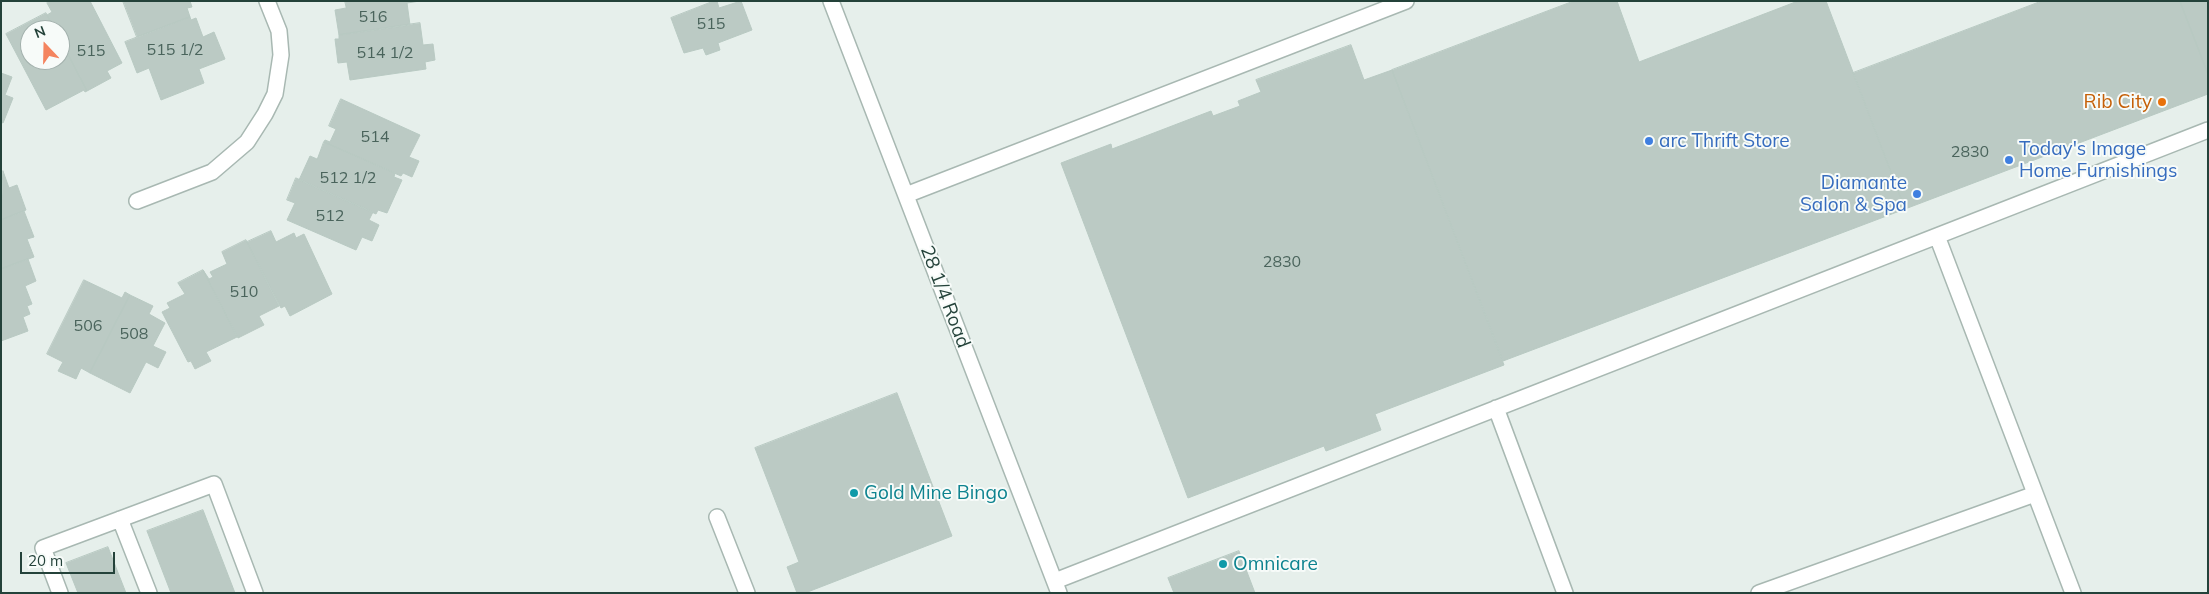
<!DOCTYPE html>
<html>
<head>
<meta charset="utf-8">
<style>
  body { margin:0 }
  #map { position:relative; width:2209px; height:594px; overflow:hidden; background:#e6efeb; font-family:Mulish,sans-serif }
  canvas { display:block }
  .frame { position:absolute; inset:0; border:2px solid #24423a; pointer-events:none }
  .north { position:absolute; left:20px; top:20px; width:50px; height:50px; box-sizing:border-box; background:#f7fbf9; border:1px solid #a3b1ad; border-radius:50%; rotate:339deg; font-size:14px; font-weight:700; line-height:20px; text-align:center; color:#24423a }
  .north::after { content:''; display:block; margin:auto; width:18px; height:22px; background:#f4845f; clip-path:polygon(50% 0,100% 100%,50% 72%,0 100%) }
  .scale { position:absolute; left:20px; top:552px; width:95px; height:22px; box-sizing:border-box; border:2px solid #24423a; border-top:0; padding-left:6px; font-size:15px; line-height:18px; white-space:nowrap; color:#24423a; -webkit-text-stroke:4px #f7fbf9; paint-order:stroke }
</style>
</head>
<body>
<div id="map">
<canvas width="2209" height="594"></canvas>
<div class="frame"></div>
<div class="north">N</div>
<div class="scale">20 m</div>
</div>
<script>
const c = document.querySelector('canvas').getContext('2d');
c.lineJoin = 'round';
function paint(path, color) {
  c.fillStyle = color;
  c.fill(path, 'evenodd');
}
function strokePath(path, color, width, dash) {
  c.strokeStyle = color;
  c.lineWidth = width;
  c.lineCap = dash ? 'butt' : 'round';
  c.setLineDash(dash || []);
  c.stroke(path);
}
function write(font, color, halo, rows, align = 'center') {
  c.font = font + ' Mulish,sans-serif';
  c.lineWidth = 4;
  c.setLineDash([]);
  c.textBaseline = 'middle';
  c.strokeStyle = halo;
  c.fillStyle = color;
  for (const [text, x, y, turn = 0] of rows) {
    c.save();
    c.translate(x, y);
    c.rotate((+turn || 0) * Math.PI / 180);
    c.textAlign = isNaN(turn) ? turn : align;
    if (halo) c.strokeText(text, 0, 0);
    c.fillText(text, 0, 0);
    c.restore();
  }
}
const building = new Path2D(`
  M50,1h40l32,62 -15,8 4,7 -24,13 -27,-52v-9h-5l-8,-15 5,-3 -5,-9z
  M123,1h67l2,6 -5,1 3,9 -53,20z
  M345,1h75l-13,2 3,22 -71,10 -4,-25 11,-2z
  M714,1h3l2,7 22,-7 11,29 -34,13 2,7 -14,5 -3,-7 -19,5 -13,-35z
  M1574,1h43l22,61 159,-61h28l79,208 -402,152 -111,-291z
  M2042,1h138l28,73v20l-303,115 -52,-136z
  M2180,1h28v73z
  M46,13l9,17h-25v30h30v-21l27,52 -2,1 -1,-2 -38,20 -40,-76z
  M190,17l1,3 5,-2 7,19 11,-5 11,27 -26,10 5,14 -43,17 -12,-32 -12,5 -12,-31z
  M420,23l3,22 10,-1 2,16 -10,2 1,7 -76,11 -3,-18 -9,1 -3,-24h4v-4z
  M1351,45l13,35 28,-10 112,295 -129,49 6,16 -55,21 -2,-5 -136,52 -127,-335 50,-19 1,5 99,-38 2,5 27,-10 -2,-5 23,-9 -5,-12z
  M1,73l11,4 -7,18 8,3 -10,25 -2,-1z
  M341,99l79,36 -11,22 10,4 -7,16 -9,-4 -2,3 -77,-34 1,-2 5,2 6,-13 -7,-3z
  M324,142l71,31 -1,4 8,3 -15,33 -9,-3 -2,4 -77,-34 11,-24 7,3z
  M3,171l6,17 8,-3 9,25 -25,10z
  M296,178l77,34 -4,8 10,5 -7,16 -10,-4 -6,13 -69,-30 8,-17 -8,-3z
  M24,211l10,26 -7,2 7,18 -33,12v-49z
  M271,231l5,11 18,-9 2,5 8,-4 28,60 -42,22 -5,-10 -4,2 -34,-66z
  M246,240l33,66 -20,10 5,9 -26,13 -35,-68 6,9 4,-2 -3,-5 17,-8 -5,-12z
  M28,259l8,22 -11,5 7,18 -5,2 3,8 -7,3 5,14 -27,10v-72z
  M203,270l34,67 -31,15 5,9 -16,8 -4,-8 -3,1 -26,-50 8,-4 -3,-5 18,-9 -7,-11z
  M84,280l38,18 3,-6 5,3 -40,78 -9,-5 -5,11 -18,-8 5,-9 -16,-8z
  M130,295l23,11 -4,8 16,9 -12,23 13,6 -8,16 -12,-6 -16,31 -40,-20z
  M897,393l55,143 -147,57h-8l-10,-26 12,-5 -44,-114z
  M203,510l32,83h-64l-24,-62z
  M108,547l18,46h-48l-12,-30z
  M1239,551l16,42h-81l-6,-15z`);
const minor = new Path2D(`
  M831,1l228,592
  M906,195l500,-194
  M137,201l75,-29 35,-30 18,-28 10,-20 6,-39 -2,-24 -12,-30
  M1937,236l136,357
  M1496,408l69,185
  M717,517l30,76
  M120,519l29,74
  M1055,581l1153,-451
  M60,593l-17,-45 171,-64 41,109
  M1759,593l276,-99`);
const markers = [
  [2162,102,5,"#e8710a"],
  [1649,141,5,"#3f7fe0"],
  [2009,160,5,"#3f7fe0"],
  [1917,194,5,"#3f7fe0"],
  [854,493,5,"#0f9aa8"],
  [1223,564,5,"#0f9aa8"]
];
const numberNames = [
  ["516",373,17],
  ["515",711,24],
  ["515 1/2",175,50],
  ["515",91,51],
  ["514 1/2",385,53],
  ["514",375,137],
  ["2830",1970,152],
  ["512 1/2",348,178],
  ["512",330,216],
  ["2830",1282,262],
  ["510",244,292],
  ["506",88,326],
  ["508",134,334]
];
const foodNames = [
  ["Rib City",2152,102]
];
const shopNames = [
  ["arc Thrift Store",1659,141],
  ["Today's Image",2019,149],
  ["Home Furnishings",2019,171],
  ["Diamante",1907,183,"right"],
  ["Salon & Spa",1907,205,"right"]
];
const streetNames = [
  ["28 1/4 Road",945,297,69]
];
const cultureNames = [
  ["Gold Mine Bingo",864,493],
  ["Omnicare",1233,564]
];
paint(building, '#bbcac4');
strokePath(building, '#b8c9c2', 1);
strokePath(minor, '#a8b8b2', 18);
strokePath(minor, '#fff', 15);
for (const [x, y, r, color] of markers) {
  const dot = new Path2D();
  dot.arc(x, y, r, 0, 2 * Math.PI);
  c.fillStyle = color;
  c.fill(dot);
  strokePath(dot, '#f7fbf9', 2);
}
write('16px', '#4a645c', null, numberNames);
write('19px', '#c56008', '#f7fbf9', foodNames, 'right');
write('19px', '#366cbe', '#f7fbf9', shopNames, 'left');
write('19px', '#24423a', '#f7fbf9', streetNames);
write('19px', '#0d838f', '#f7fbf9', cultureNames, 'left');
</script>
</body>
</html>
